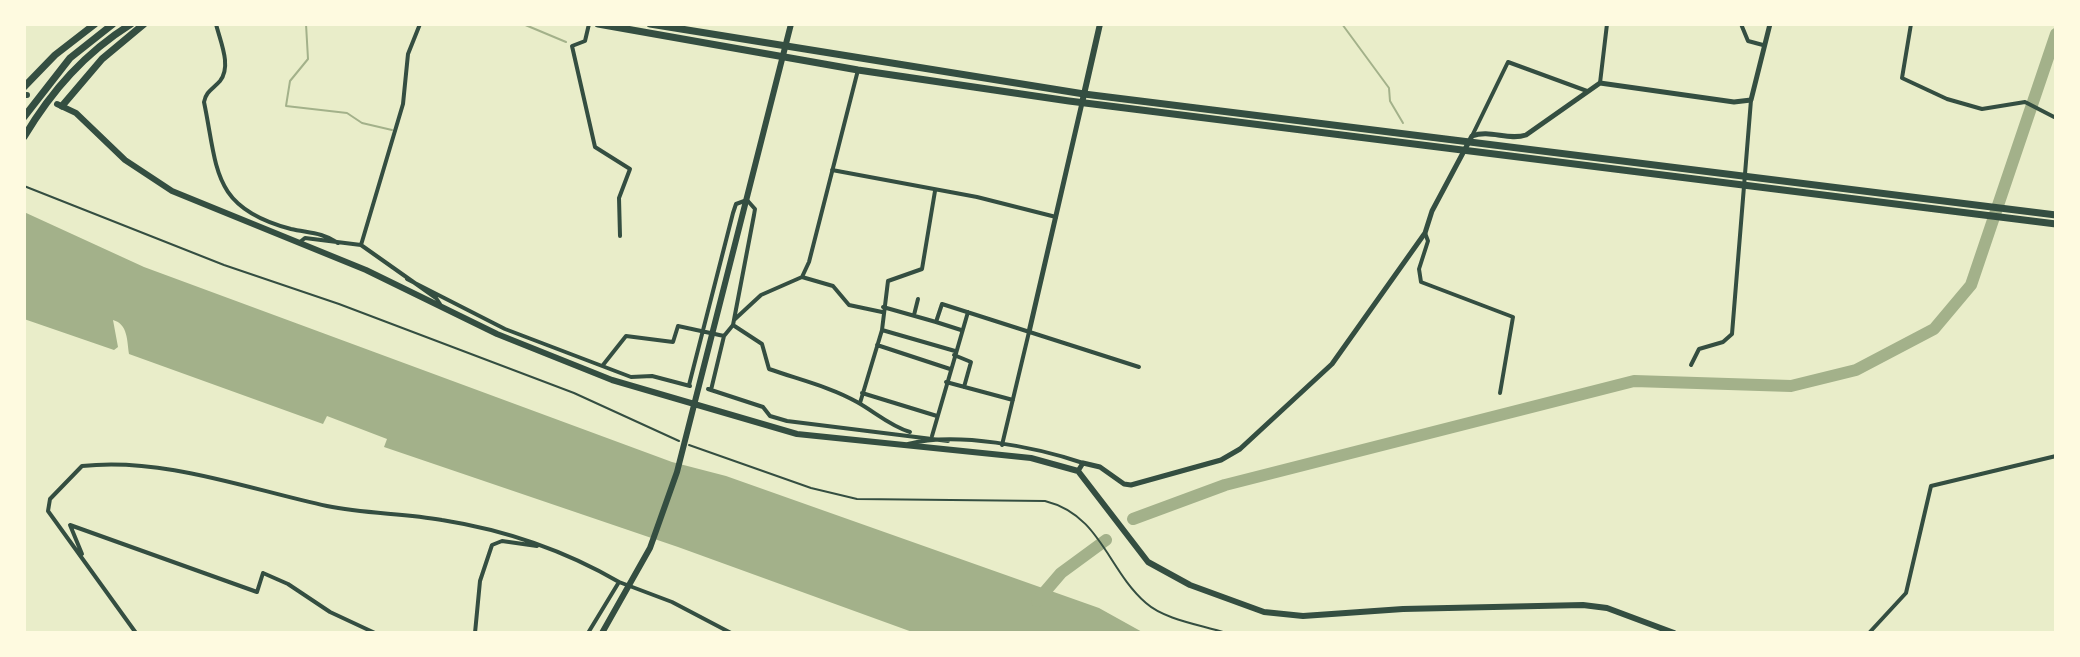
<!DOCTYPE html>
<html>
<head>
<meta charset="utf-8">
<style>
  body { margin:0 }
  #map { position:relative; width:2080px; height:657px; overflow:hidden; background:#e9edc9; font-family:"Archivo Narrow",sans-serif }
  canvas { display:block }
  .frame { position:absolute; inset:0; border:26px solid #fefae0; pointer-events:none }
</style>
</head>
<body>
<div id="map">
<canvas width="2080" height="657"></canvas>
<div class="frame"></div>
</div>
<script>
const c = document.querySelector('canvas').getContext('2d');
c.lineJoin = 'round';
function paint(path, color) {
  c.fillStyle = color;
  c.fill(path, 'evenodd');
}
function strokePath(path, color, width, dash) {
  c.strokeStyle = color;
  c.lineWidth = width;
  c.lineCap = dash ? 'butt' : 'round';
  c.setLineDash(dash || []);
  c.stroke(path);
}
const water = new Path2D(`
  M24,212l120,55 528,195 54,14 373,132 45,25h-229l-237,-86 -294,-100 3,-8 -60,-23 -4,8 -194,-70c-2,-13 -1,-30 -16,-34l5,27 -4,3 -90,-31z`);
const stream = new Path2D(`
  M306,24l2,35 -18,22 -4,25 61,7 15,10 30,7
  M523,24l43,18
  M1342,24l47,64 1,13 13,22`);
const river = new Path2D(`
  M1133,519l92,-34 409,-104 157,5 65,-16 78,-41 37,-44 85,-251
  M1037,601l24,-28 45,-33`);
const path = new Path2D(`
  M24,186l200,79 115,39 235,89 105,48
  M689,445l122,43 46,11 188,2c56,14 62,68 101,102 19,17 56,22 80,30`);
const minor = new Path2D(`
  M216,24c4,17 16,42 4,57 -7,8 -14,10 -16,21 14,67 7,106 87,127 17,4 31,3 47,14
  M589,24l-4,17 -13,5 23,101 35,22 -11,29 1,38
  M1741,24l7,17 15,4
  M1911,24l-9,54 45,21 35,10 43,-7 31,16
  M1600,83l7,-59
  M1472,136l36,-74 79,29
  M832,170l145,27 79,20
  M1425,233l3,8 -9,28 2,13 92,35 -13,76
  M300,242l5,-4 56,7 75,53 4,6
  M361,245l42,-141 5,-50 12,-30
  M802,277l31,9 16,19 33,7
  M407,279l98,50 126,48 21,-1 38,10
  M883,307l53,15 6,-18 197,63
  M914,315l4,-16
  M734,320l27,-25 41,-18 7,-15 49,-192
  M936,322l25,8
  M733,325l29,19 7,25c28,10 62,18 88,33 18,10 33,24 53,30
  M882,330l73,21
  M877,345l73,24
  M954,355l17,7 -7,25
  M603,365l23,-29 47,6 5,-16 46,10
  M1691,365l8,-16 24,-7 9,-8 19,-234
  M946,382l67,18
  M689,385l44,-172 3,-9 11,-4 8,9 -1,6 -21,110 -9,11 -13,54
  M708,389l55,18 7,9 17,5 161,20
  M862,393l75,23
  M860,403l22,-73 6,-49 34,-12 13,-78
  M932,436l36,-124
  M908,444c48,-13 128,3 175,19
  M1002,445l27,-113
  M82,554l-12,-29 187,67 6,-19 25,11 42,28 45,21
  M136,633l-88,-122 2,-12 32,-33c82,-9 166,23 245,40 38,8 77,7 115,14 63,10 122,30 177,62
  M408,633h5
  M475,633l5,-52 12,-36 10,-4 35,5
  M588,633l31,-51 53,20 59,31
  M1869,633l37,-40 25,-107 125,-30`);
const tertiary = new Path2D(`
  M1029,332l53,-229
  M1078,471l5,-8 17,4 24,17 7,1 90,-25 19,-11 92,-85 93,-131 7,-22 40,-75c18,-7 36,5 54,-1l74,-52 134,19 17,-2 19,-76`);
const secondary = new Path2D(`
  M24,95h3
  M1082,103l18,-79
  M57,104l19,9 49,47 47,31 194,79 131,64 115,46 185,54 234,24 47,13 70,91 42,23 74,27 39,4 100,-7 180,-4 24,3 67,25
  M602,633l48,-85 27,-76 114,-448`);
const trunk = new Path2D(`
  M598,24l260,46 211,31 987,123
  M650,24l434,70 972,121
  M24,87l31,-32 40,-31
  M62,106l40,-47 42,-35
  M24,117l46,-59 43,-34
  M24,137c28,-47 61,-84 107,-113`);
paint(water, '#a3b18a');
strokePath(stream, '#a3b18a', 2);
strokePath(river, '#a3b18a', 12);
strokePath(path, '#344e41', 2);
strokePath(minor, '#344e41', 4);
strokePath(tertiary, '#344e41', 5);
strokePath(secondary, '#344e41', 6);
strokePath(trunk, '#344e41', 7);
</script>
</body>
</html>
